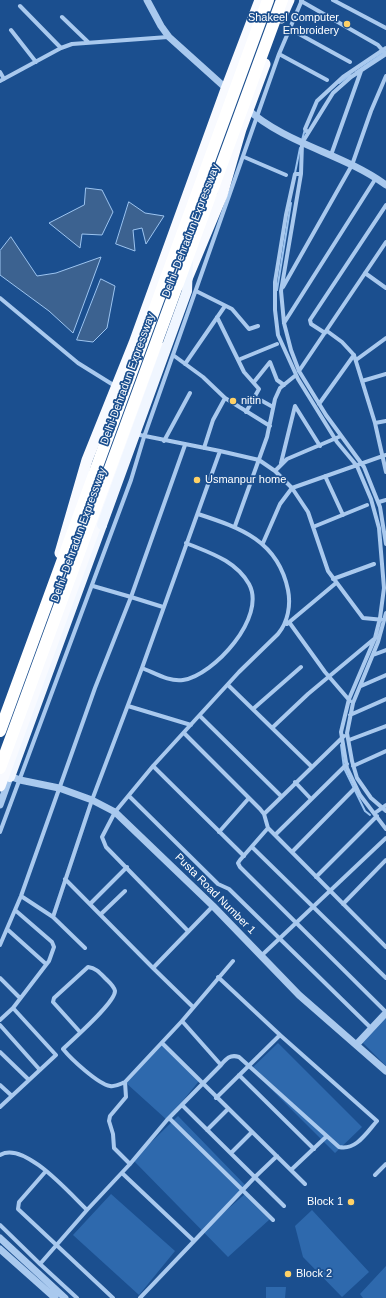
<!DOCTYPE html>
<html>
<head>
<meta charset="utf-8">
<style>
  body { margin:0 }
  canvas { display:block; background:#1b4f8f }
</style>
</head>
<body>
<canvas width="386" height="1298"></canvas>
<script>
const c = document.querySelector('canvas').getContext('2d');
c.lineJoin = 'round';
function paint(path, color) {
  c.fillStyle = color;
  c.fill(path, 'evenodd');
}
function strokePath(path, color, width, dash) {
  c.strokeStyle = color;
  c.lineWidth = width;
  c.lineCap = dash ? 'butt' : 'round';
  c.setLineDash(dash || []);
  c.stroke(path);
}
function write(font, color, halo, rows, align = 'center') {
  c.font = font + ' Helvetica,sans-serif';
  c.lineWidth = 3.5;
  c.setLineDash([]);
  c.textBaseline = 'middle';
  c.strokeStyle = halo;
  c.fillStyle = color;
  for (const [text, x, y, turn = 0] of rows) {
    c.save();
    c.translate(x, y);
    c.rotate((+turn || 0) * Math.PI / 180);
    c.textAlign = isNaN(turn) ? turn : align;
    if (halo) c.strokeText(text, 0, 0);
    c.fillText(text, 0, 0);
    c.restore();
  }
}
const green = new Path2D(`
  M386,1014v52l-25,-25z
  M162,1043l37,38 -32,39 -42,-38z
  M278,1043l84,84 -27,26 -84,-84z
  M178,1116l68,70 -38,40 37,-32 25,25 -42,38 -95,-97z
  M111,1194l64,57 -36,44 -66,-60z
  M312,1210l57,62 -27,25 -39,-40 -8,-31z
  M386,1266v32h-23l-3,-4z
  M266,1287h20l-1,11h-19z`);
const water = new Path2D(`
  M86,188l16,2 11,22 -11,23 -20,-1 -2,14 -31,-25 35,-18z
  M129,202l16,11 19,3 -18,28 -4,-16 -9,2 2,21 -19,-7z
  M11,237l26,39 19,-3 45,-16 -28,76 -24,-22 -49,-36v-24z
  M101,279l14,7 -8,42 -14,14 -16,-2z`);
const stream = new Path2D(`
  M356,72l30,-21
  M339,83l11,-8
  M302,140l3,-11
  M295,173l5,-25
  M277,290l14,-87
  M341,745l3,23 21,43 5,4`);
const minor = new Path2D(`
  M333,0l53,28
  M301,1l77,44 6,7
  M20,6l41,42
  M62,17l26,25
  M290,29l60,33
  M11,30l25,32
  M279,54l48,26
  M386,54l-35,23 -18,16 -31,50 -1,31 -20,117 3,32 7,27 8,21 27,44 38,52 16,40 6,37
  M0,72l4,7
  M0,81l61,-33 11,-4 96,-7
  M308,133l-3,-4 12,-28 26,-24 43,-29
  M331,155l30,-84
  M244,157l42,18
  M301,174h-6l-9,41 -11,67v28l3,25 20,44 39,63 20,24 14,33 8,29 5,60 -4,30 -5,20 -26,61 -8,33 6,36 13,27 26,34
  M365,273l21,15
  M283,287l69,-122 19,-54 15,-35
  M196,291l36,18 17,20 9,-3
  M0,298l78,65 37,23
  M217,317l27,55 15,17 -13,23
  M284,323l92,-145
  M327,331l15,11 12,13 21,68 11,49
  M325,333l-14,-9 -1,-4 76,-115
  M173,355l30,22 22,21 45,28
  M238,360l39,-16
  M356,360l30,-22
  M185,364l40,-58
  M299,371l87,-129
  M362,381l24,-7
  M254,382l16,-20 7,18 7,5
  M255,397l18,10
  M319,404l35,-49
  M375,423l11,-2
  M135,434l85,17
  M164,441l26,-48
  M204,448l9,-28 12,-22
  M281,463l14,-57 25,40
  M275,471l12,-12 54,-23
  M325,476l18,39
  M379,502l7,-2
  M235,526l32,-89 8,-38 5,-11 16,-13
  M313,527l54,-22
  M263,543l17,-39 12,-16 94,-33
  M333,579l41,-15
  M163,607l-32,-10 54,-152
  M386,613l-8,29 -25,61 -6,30 5,28 5,17 14,20 15,13
  M289,622l36,50 25,29
  M287,624l49,-41
  M373,655l13,-5
  M142,668c13,5 27,14 41,12 31,-5 84,-63 66,-96 -14,-24 -39,-31 -63,-41
  M228,685l83,81
  M361,686l25,-11
  M128,706l63,19
  M253,709l48,-42
  M350,715l36,-16
  M200,716l81,80
  M272,728l36,-34 66,-55
  M184,733l76,76 4,5 4,14 118,119
  M349,740l37,-14
  M153,766l91,90
  M353,766l33,-15
  M295,782l16,17
  M129,796l89,88 11,5 142,139
  M375,813l11,-8
  M264,814l80,-78
  M268,828l-28,32 -2,3 2,4 146,145
  M0,832l131,-352 13,-43 135,-383 23,-54
  M219,832l30,-34
  M275,835l72,-71
  M252,847l134,131
  M292,852l64,-65
  M316,877l61,-61
  M65,879l88,89 60,-62
  M21,896l32,21 39,-117 50,-132 78,-217 39,9 16,11 17,17 16,24 20,59 35,47 21,2
  M90,904l37,-37
  M343,904l43,-44
  M101,914l24,-23
  M53,917l32,31
  M7,929l39,35
  M188,931l-82,-84 -4,-10 13,-25 38,-46 86,-94 39,-38c10,-12 13,-29 10,-44 -10,-49 -47,-62 -90,-76
  M0,945l21,-49 74,-208 36,-91 -38,-11
  M261,956l125,-118
  M153,968l40,39
  M218,977l62,58 97,86c-10,11 -21,30 -38,26l-100,-90c-9,-3 -13,2 -18,8
  M0,978l20,20
  M0,1020l13,-12
  M0,1025l40,45
  M80,1032l-27,-30 1,-4 34,-31c8,1 12,6 18,12 3,3 8,7 9,12 0,12 -42,48 -52,58 8,10 35,35 47,37 6,1 10,-2 15,-4l57,-61 51,-60
  M162,1043l143,141
  M0,1052l29,28
  M239,1075l75,74
  M125,1082l1,15 -16,19 -1,5 4,13 1,14 16,16
  M0,1085l12,11
  M216,1098l64,-63
  M182,1105l102,101
  M0,1107l56,-52 -43,-47 36,-47 5,-14 -2,-5 -37,-32
  M169,1118l104,102
  M207,1130l21,-21
  M231,1153l21,-21
  M0,1155c24,-15 71,40 87,55
  M291,1170l36,-34
  M46,1171l-27,31 -1,7 95,89
  M122,1173l72,68
  M375,1175l11,-11
  M0,1225l40,39
  M77,1298l-37,-34 47,-54 43,-46 37,-44 54,-55 -39,-44
  M140,1298l115,-121 22,-21`);
const tertiary = new Path2D(`
  M147,0l14,26 8,11 60,54
  M246,108c41,37 96,45 140,77
  M7,775l13,5 39,8 33,12 23,12 98,94 86,89 87,76
  M0,805l10,-28
  M356,1045l30,-32
  M0,1238l65,60
  M0,1249l55,49`);
const primary = new Path2D(`
  M10,777l92,-252`);
const trunk = new Path2D(`
  M281,18l8,-18
  M187,279l35,-84 19,-66 24,-65
  M60,553l27,-93 47,-117 92,-254 34,-89
  M0,786l161,-438`);
const primaryBridge = new Path2D(`
  M102,525l85,-234 1,-29`);
const motorwayBridge = new Path2D(`
  M0,731l268,-731
  M0,768l282,-768`);
const markers = [
  [347,24,4,"#ffd166"],
  [233,401,4,"#ffd166"],
  [197,480,4,"#ffd166"],
  [351,1202,4,"#ffd166"],
  [288,1274,4,"#ffd166"]
];
const poiNames = [
  ["Shakeel Computer",339,18,"right"],
  ["Embroidery",339,31,"right"],
  ["nitin",241,401],
  ["Usmanpur home",205,480],
  ["Block 1",343,1202,"right"],
  ["Block 2",296,1274]
];
const streetNames = [
  ["Delhi–Dehradun Expressway",191,231,-69],
  ["Delhi-Dehradun Expressway",128,379,-70],
  ["Delhi–Dehradun Expressway",79,535,-70],
  ["Pusta Road Number 1",215,894,45]
];
paint(green, '#2e69ad');
paint(water, '#3c6290');
strokePath(water, '#9cc4f0', 1);
strokePath(stream, '#9cc4f0', 2);
strokePath(minor, '#a9c9ee', 4);
strokePath(tertiary, '#a9c9ee', 7);
strokePath(primary, '#f0f6ff', 10);
strokePath(trunk, '#f8faff', 11);
strokePath(primaryBridge, '#f0f6ff', 10);
strokePath(motorwayBridge, '#fff', 12);
for (const [x, y, r, color] of markers) {
  const dot = new Path2D();
  dot.arc(x, y, r, 0, 2 * Math.PI);
  c.fillStyle = color;
  c.fill(dot);
  strokePath(dot, '#1b4f8f', 1.5);
}
write('11px', '#fff', '#1b4f8f', poiNames, 'left');
write('11px', '#fff', '#1b4f8f', streetNames);
</script>
</body>
</html>
